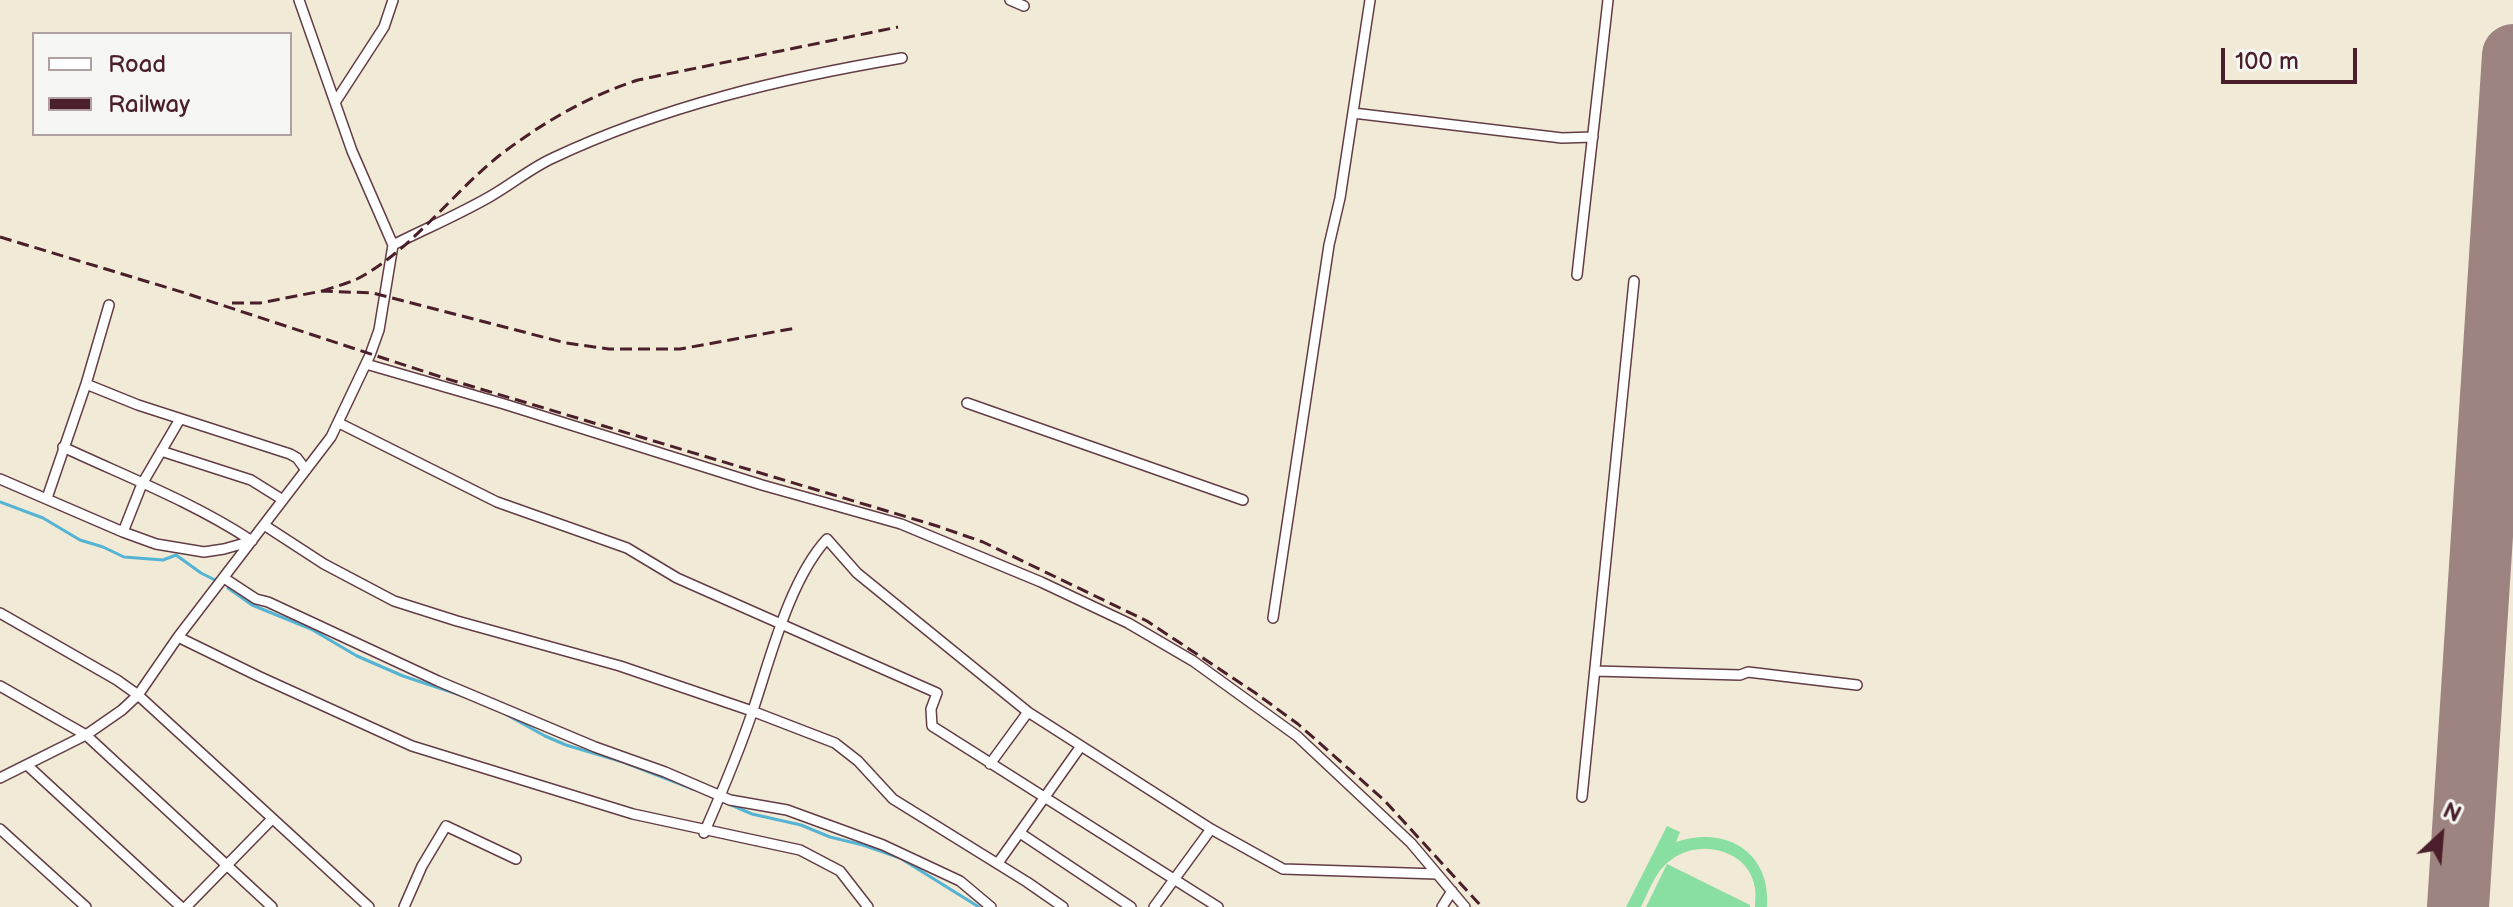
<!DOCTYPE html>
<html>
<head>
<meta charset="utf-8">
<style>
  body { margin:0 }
  #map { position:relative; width:2513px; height:907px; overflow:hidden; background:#f1ead6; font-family:"Balsamiq Sans",sans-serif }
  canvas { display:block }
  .legend { position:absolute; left:32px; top:32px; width:260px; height:104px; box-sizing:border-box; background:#f6f6f2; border:2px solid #b1a0a2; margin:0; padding:10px 14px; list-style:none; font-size:24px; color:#4a1f2b }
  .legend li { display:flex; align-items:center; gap:16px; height:40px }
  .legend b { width:40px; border:2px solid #b1a0a2 }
  .north { position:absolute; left:2401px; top:795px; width:80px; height:80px; -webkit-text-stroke:6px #f6f6f2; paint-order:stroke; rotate:26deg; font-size:22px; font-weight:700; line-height:32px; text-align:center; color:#4a1f2b }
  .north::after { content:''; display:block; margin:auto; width:28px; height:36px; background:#4a1f2b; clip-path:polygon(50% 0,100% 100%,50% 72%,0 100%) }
  .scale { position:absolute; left:2221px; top:48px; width:136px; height:36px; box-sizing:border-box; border:4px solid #4a1f2b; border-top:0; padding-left:10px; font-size:24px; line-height:28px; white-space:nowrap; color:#4a1f2b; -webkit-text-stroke:6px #f6f6f2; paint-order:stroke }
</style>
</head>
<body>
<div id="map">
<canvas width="2513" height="907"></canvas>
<ul class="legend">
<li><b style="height:10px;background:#fff"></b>Road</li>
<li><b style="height:10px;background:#4a1f2b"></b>Railway</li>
</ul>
<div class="north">N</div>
<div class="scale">100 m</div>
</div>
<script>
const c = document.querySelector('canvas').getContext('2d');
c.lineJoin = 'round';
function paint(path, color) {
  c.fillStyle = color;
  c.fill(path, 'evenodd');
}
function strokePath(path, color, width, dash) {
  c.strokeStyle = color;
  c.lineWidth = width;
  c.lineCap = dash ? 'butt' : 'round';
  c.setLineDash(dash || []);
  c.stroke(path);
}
const green = new Path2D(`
  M1667,826l13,6 -4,10c50,-17 95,10 91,65h-12c0,-6 1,-13 0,-19 -6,-39 -56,-50 -84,-28 -15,10 -22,31 -30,47h-15z
  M1667,864l83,41v2h-104z`);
const stream = new Path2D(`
  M0,502l43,16 37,22 23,7 21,10 39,3 13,-5 25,18 18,9
  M228,588l24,17 59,24 46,27 46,20 60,20
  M507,715l38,21 21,9 57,17 70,27
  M729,804l23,10 49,11 29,12 33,8 37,13 79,49`);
const runway = new Path2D(`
  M2458,907l55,-852`);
const minor = new Path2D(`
  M1010,0l14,6
  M336,101l48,-74 9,-27
  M1353,113l209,25 31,-1
  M393,245c32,-16 67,-31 98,-49 21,-12 40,-28 62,-38 110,-52 230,-80 349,-100
  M1577,275l31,-275
  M366,364l138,40 258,81 139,39 140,58 87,41 65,38 104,75 114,107 54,64
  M86,384l52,21 152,49 7,4 9,12
  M967,403l276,97
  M339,423l158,79 130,46 50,30 260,115 -6,16 1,17 286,181
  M63,447c64,30 130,55 189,94
  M161,451l90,29 32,20
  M0,479l123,53 33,12 48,8 20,-3 28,-8
  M47,498l39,-114 23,-79
  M264,525l60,39 70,37 63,20 163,45 132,45 83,32 23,18 35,38 134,83 36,25
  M123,532l19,-48 38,-65
  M224,578l32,21 12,3 170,79 157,66 70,25 65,28 57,10 96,35 77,36 31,26
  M0,613l117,67 21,15 231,212
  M1273,618l56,-373 11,-47 30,-198
  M178,637l80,39 154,70 221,68 167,36 40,21 28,36
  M1595,671l145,4 8,-3 109,13
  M0,686l86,49 186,172
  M990,764l38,-52
  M27,765l154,142
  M0,778l86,-43 36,-25 16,-15 40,-58 153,-200 39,-82 9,-25 14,-85 -41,-94 -53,-151
  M1582,797l52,-516
  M0,829l86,78
  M704,833c18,-41 36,-83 50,-126 17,-51 36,-128 73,-168l30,34 171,139 183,117 72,40 154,5
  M1020,833l111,74
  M998,863l83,-117
  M186,907l86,-88
  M404,907l18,-41 24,-40 70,33
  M1154,907l57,-78
  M1442,907l10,-16`);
const rail = new Path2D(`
  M0,237l185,56 259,85 493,148 46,16 164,79 107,71 44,32 86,76 98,107
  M322,291c12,-4 24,-7 35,-12 53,-27 96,-87 143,-124 42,-32 88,-59 138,-75l260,-53
  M232,303h28l62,-12 51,2 193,50 43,6h71l116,-21`);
paint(green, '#89dfa2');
strokePath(stream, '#55b3d4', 3);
strokePath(runway, '#9e8480', 62);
strokePath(minor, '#633d45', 12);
strokePath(minor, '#fff', 9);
strokePath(rail, '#4a1f2b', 3, [12, 6]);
</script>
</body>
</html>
